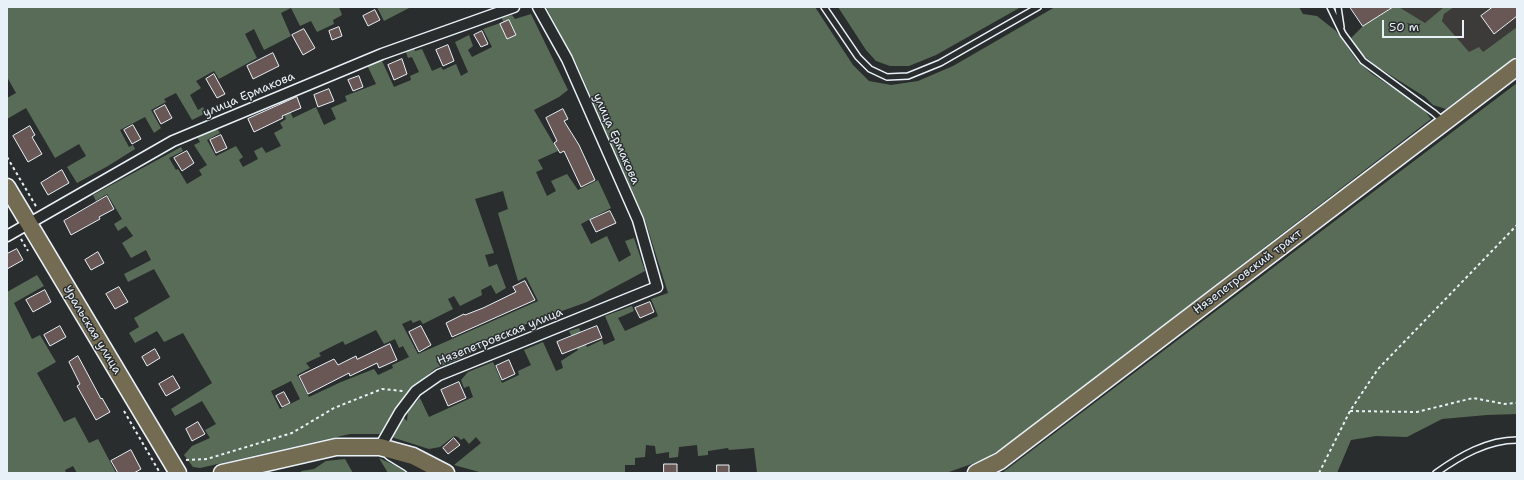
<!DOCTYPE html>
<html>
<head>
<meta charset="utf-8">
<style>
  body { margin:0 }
  #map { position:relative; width:1524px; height:480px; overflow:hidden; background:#2a2d2e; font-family:"Shantell Sans",sans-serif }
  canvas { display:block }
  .frame { position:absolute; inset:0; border:8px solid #e8f1f8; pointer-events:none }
  .scale { position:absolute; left:1382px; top:20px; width:82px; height:18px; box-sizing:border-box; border:2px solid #e8f1f8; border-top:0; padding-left:5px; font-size:12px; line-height:14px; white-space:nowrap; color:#e8f1f8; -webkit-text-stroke:3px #2a2d2e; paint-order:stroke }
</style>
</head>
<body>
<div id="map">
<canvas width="1524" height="480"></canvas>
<div class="frame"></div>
<div class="scale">50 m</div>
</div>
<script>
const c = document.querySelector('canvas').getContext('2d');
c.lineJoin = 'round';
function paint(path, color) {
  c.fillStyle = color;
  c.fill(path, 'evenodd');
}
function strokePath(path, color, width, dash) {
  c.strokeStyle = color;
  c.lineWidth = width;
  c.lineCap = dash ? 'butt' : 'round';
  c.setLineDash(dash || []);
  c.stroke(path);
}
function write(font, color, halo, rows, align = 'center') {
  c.font = font + ' "Shantell Sans",sans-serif';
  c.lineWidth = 3;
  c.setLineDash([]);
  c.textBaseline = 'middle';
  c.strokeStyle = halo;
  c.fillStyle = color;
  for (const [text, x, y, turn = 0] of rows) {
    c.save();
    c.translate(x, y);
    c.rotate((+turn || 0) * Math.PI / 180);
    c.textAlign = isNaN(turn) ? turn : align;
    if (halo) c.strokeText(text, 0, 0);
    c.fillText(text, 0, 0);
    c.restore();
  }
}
const built = new Path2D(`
  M1399,7h45l-19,16z
  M1454,7h63v20l-34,25 -14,1 -27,-32 2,-7z`);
const green = new Path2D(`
  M7,7h332l3,8 -9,5 1,4 -17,8 -6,-11 -11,5 -9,-18 -10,5 10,23 -27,14 -10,-21 -9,5 12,24 -38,21 -5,-8 -18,10 5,7 -11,7 8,15 5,-3 3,6 -14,7 -16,-27 -12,6 2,3 -15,8 10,18 -7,5 -9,-16 -25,13 9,17 4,-2 2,4 -27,17 -31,17 -10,-16 19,-11 -7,-12 -24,14 -29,-50 -19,11v-21l9,-5 -9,-16z
  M377,7h34l-27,14z
  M546,7h269l38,58 16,16 22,4 27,-4 35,-15 102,-59h244l4,7 14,2 19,15 21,30 15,13 50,33 9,12 -421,324 -27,17 -37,13h-189l-3,-25 -25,2 -1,-2 -20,3v4l-10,1 -1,-11 -18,2 -1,10 -9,1v-6l-13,2 -1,-8 -9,-1 -1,12 -10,1v7h-10v8h-142l-29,-8 27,-22 -5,-6 -7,7 -5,-6 -3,2 -3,-3 -4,-1 -14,11 -11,2 -47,-15h-32l-150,34 -7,-1 -9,-12 8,-9 18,-8 -5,-8 11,-6 -14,-23 -27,15 -4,-7 41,-26 -29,-50 -19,9 -7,-11 -22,12 -6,-10 10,-6 -5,-9 36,-21 -16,-28 -26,13 -4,-8 27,-14 -5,-10 -15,8 -9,-15 11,-7 -7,-10 -8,5 -4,-7 8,-5 -15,-25 -11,7 -3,-6 88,-48 2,4 -14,7 7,12 2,-1 9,15 15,-9 -3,-5 8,-5 -13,-20 6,-3 -3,-5 19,-10 4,6 -13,7 9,16 20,-10 7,11 -4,3 4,7 15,-8 -4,-8 8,-4 4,6 15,-7 -7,-13 9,-5 -3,-5 6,-4 -8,-17 7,-2 8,18 23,-11 8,18 12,-6 -5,-11 16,-7 -2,-5 31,-12 -9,-19 15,-4 12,26 17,-7 -1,-4 9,-4 -7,-15 -4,1 -2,-6 8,-4 1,3 7,-2 10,22 9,-4 2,3 13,-6 5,12 7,-4 -13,-30 14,-7 4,11 -5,4 4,7 20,-10 -9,-18 20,-7 -1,-4 10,-3 3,4 16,-5 37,76 -9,7 -25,13 24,41 -20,9 5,9 -7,3 11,24 9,-5 -5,-10 16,-7 11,16 20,-10 13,28 -30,16 10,20 16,-8 12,26 12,-7 -6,-14 9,-3 11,33 -58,31 -61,22 -67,35 -23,9 -21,17 -9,10 -9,16 10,10 1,-10 12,-13 9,19 44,-20 -4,-11 -5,2 -3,-8 7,-8 25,-10 9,21 17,-8 -1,-4 13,-6 -7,-15 19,-8 13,29 7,-3 -2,-7 17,-11 -9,-19 10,-3 8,19 15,-7 2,5 11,-5 -10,-24 27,-10 2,5 -16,7 7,13 33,-15 -7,-17 17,-6 -23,-73 -68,-155zM503,191l5,18 -10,4 20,68 8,-4 12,24 -120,53 -16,-30 9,-4 2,3 7,-3 3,4 30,-15 -5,-10 6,-3 6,10 22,-11 -1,-5 10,-5 5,9 10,-6 -9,-24 -8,3 -4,-12 9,-2 -19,-54zM376,330l8,14 11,-5 4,9 4,-2 6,11 -17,8 1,3 -15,7 -4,-6 -33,13 -32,15 -12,-22 13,-7 -4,-5 15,-7 -2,-3 24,-12 2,4zM291,381l9,18 -20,10 -9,-18z
  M838,7h183l-85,48 -27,11h-19l-14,-5 -10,-11z
  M1393,7h6l26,16 19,-16h10l-10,7 -2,7 27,31 10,-5 4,5 34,-25v29l-71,53 -13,-4 -8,-8 -49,-31 -14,-12 -11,-16 12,-12z
  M1517,83v331l-30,1 -45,4 -35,18 -31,-1 -25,4 -14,33h-335z
  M37,275l7,11 -30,17 18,36 8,-4 16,27 -19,11 27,49 11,-5 14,26 9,-4 18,34h-39l-4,-7 -8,4 1,3h-59v-181z
  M379,458l15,7 13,8h-19z
  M345,459l8,14h-54l3,-2 12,-2 12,-8z`);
const building = new Path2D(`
  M1350,7h43l-30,19z
  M1493,7h24v9l-23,18 -13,-18z
  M375,10l5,10 -12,6 -5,-10z
  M509,20l7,15 -9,4 -7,-15z
  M339,27l3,9 -10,4 -3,-9z
  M304,29l11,19 -12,7 -11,-20z
  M482,31l6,13 -7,3 -7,-12z
  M448,45l6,16 -11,5 -7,-16z
  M273,53l6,13 -26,13 -6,-13z
  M402,59l5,15 -13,6 -6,-15z
  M214,74l11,20 -8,4 -11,-19z
  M359,76l4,11 -10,4 -5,-11z
  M329,89l5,12 -16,6 -4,-12z
  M297,97l4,11 -19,8 1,2 -29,14 -6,-13z
  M165,105l7,13 -11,6 -7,-13z
  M563,109l5,10 -4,2 15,24 16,35 -14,7 -17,-36 -4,2 -6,-10 3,-2 -11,-23z
  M133,125l8,14 -9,5 -8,-14z
  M30,126l5,9 -3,2 10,17 -14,8 -15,-26z
  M221,135l6,13 -11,5 -6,-13z
  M187,151l7,12 -12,8 -8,-13z
  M62,170l7,13 -21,12 -7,-12z
  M107,196l7,13 -15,8 1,2 -29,16 -7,-14z
  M610,211l6,12 -20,9 -6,-12z
  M17,249l6,11 -16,9v-15z
  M98,252l6,11 -13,7 -6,-10z
  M525,281l10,19 -83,37 -6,-14 18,-9 1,1 18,-7 33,-16 -3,-5z
  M119,287l9,15 -13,7 -9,-15z
  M45,290l6,12 -18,10 -7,-12z
  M650,302l4,10 -14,6 -5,-10z
  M60,326l6,11 -16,9 -6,-11z
  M421,326l10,19 -12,7 -10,-20z
  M597,326l5,12 -40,16 -5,-12z
  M390,344l7,16 -18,8 -2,-5 -27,13 -1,-3 -41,21 -9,-18 35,-17 4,6 18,-9 1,3z
  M155,349l5,9 -13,8 -5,-9z
  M78,356l23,43 1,-1 8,14 -14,8 -19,-34 3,-2 -11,-22z
  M509,360l6,14 -13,6 -6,-14z
  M173,376l7,12 -14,8 -7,-12z
  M459,382l7,16 -18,8 -7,-16z
  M284,392l6,11 -8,4 -6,-11z
  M198,422l7,12 -13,7 -6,-12z
  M454,438l6,7 -12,9 -5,-6z
  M131,450l10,19 -7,4h-16l-7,-12z
  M664,464h13v9h-13z
  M717,465h12v8h-12z`);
const path = new Path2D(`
  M7,157l30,51
  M21,239l7,12
  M124,411l36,62
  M1350,411l67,1 56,-14 32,6 12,-1
  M186,460l21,-1 85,-26 42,-25 48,-19 21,2
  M1319,473l31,-62 28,-42 139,-144`);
const lane = new Path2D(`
  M824,7l34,50 12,12 17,8 21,-1 32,-13 98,-56
  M1330,7l13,27 20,27 71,52 8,7
  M1338,7l3,20
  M1436,473c24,-17 51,-33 81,-33`);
const street = new Path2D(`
  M7,236l166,-95 209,-87 132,-47
  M380,447l20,-35 16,-21 23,-16 218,-88 -19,-67 -71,-161 -29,-52`);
const secondary = new Path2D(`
  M391,453l18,11 11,9`);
const primary = new Path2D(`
  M7,187l171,286
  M222,473l114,-26h44l33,9 33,17
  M976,473l24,-12 517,-394`);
const streetNames = [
  ["улица Ермакова",249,95,-23],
  ["улица Ермакова",616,139,66],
  ["Нязепетровский тракт",1248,272,-37],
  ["Уральская улица",92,330,59],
  ["Нязепетровская улица",500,337,-22]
];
paint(built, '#3d3a3a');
paint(green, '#596c57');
paint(building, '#695755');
strokePath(building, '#e8f1f8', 1);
strokePath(lane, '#e8f1f8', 8);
strokePath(street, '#e8f1f8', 13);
strokePath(secondary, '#e8f1f8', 17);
strokePath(primary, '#e8f1f8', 19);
strokePath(path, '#e8f1f8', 2, [3, 3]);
strokePath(lane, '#2a2d2e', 5);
strokePath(street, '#2a2d2e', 10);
strokePath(secondary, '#2a2d2e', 14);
strokePath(primary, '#736b52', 16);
write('12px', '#e8f1f8', '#2a2d2e', streetNames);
</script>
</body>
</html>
